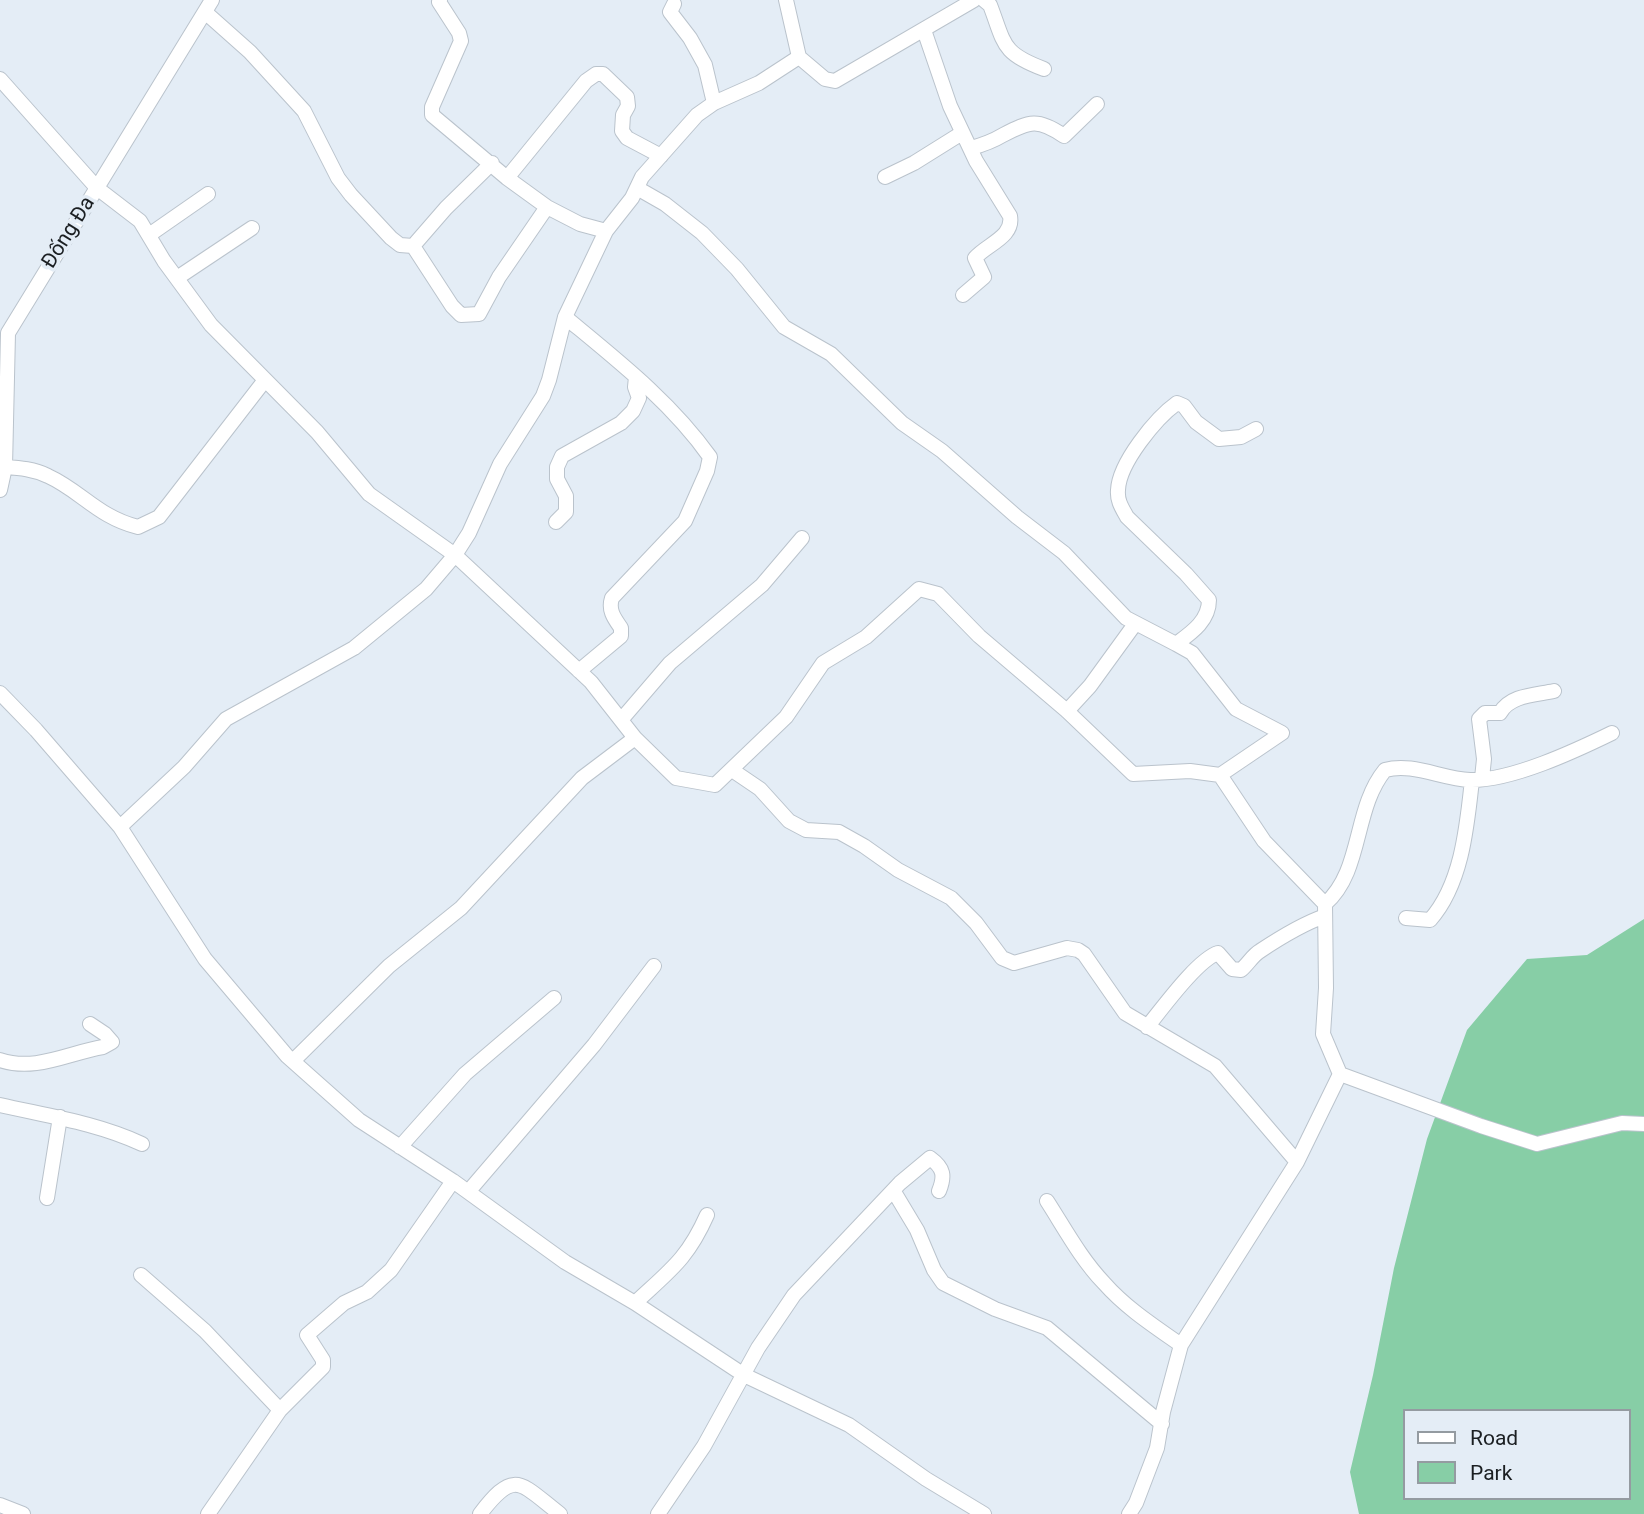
<!DOCTYPE html>
<html>
<head>
<meta charset="utf-8">
<style>
  body { margin:0 }
  #map { position:relative; width:1644px; height:1514px; overflow:hidden; background:#e4edf6; font-family:Roboto,sans-serif }
  canvas { display:block }
  .legend { position:absolute; left:1403px; top:1409px; width:228px; height:91px; box-sizing:border-box; background:#e4edf6; border:2px solid #949ba1; margin:0; padding:9px 12px; list-style:none; font-size:21px; color:#1b1f22 }
  .legend li { display:flex; align-items:center; gap:14px; height:35px }
  .legend b { width:35px; border:2px solid #949ba1 }
</style>
</head>
<body>
<div id="map">
<canvas width="1644" height="1514"></canvas>
<ul class="legend">
<li><b style="height:9px;background:#fff"></b>Road</li>
<li><b style="height:19px;background:#87cea6"></b>Park</li>
</ul>
</div>
<script>
const c = document.querySelector('canvas').getContext('2d');
c.lineJoin = 'round';
function paint(path, color) {
  c.fillStyle = color;
  c.fill(path, 'evenodd');
}
function strokePath(path, color, width, dash) {
  c.strokeStyle = color;
  c.lineWidth = width;
  c.lineCap = dash ? 'butt' : 'round';
  c.setLineDash(dash || []);
  c.stroke(path);
}
function write(font, color, halo, rows, align = 'center') {
  c.font = font + ' Roboto,sans-serif';
  c.lineWidth = 7;
  c.setLineDash([]);
  c.textBaseline = 'middle';
  c.strokeStyle = halo;
  c.fillStyle = color;
  for (const [text, x, y, turn = 0] of rows) {
    c.save();
    c.translate(x, y);
    c.rotate((+turn || 0) * Math.PI / 180);
    c.textAlign = isNaN(turn) ? turn : align;
    if (halo) c.strokeText(text, 0, 0);
    c.fillText(text, 0, 0);
    c.restore();
  }
}
const green = new Path2D(`
  M1644,919v595h-285l-9,-42 23,-97 21,-107 33,-129 40,-109 60,-71 60,-4zM1404,1411h224v87h-224z`);
const street = new Path2D(`
  M440,0l-1,2 20,31 2,8 -29,66v8l75,63 40,29 33,17 26,7
  M786,0l13,57
  M974,0l-139,81 -10,-2 -26,-22 -40,26 -45,20 -17,12 -55,62 -10,21 -26,33 -41,86 -16,63 -6,16 -43,68 -31,69 -14,22 -29,34 -72,59 -128,71 -42,48 -64,60 85,132 82,97 72,64 94,61 112,81 70,41 109,72 105,50 77,54 58,35
  M984,0l6,5c15,39 11,48 54,64
  M674,4l-4,8 20,26 15,27 9,38
  M205,12l45,40 54,59 34,67 13,17 40,43 9,7 13,1 33,-38 46,-45
  M924,30l26,76 26,55 34,55c4,21 -23,28 -35,42l9,19 -21,18
  M0,79l97,109 43,33 24,40 47,64 106,107 52,62 86,61 136,127 44,56 -53,40 -121,130 -72,58 -96,95
  M971,148c11,-3 22,-7 32,-13 27,-14 35,-17 61,1l33,-32
  M885,177l29,-14 48,-30
  M507,178l79,-97 10,-7h7l24,23 1,9 -5,9 -1,16 5,7 34,18
  M637,188l28,16 37,29 35,36 47,58 47,27 71,69 40,28 75,66 47,36 62,65 50,26c15,-11 33,-23 33,-44l-23,-26 -59,-57c-5,-9 -10,-16 -9,-27 1,-27 38,-72 59,-87l7,3 12,16 23,17 22,-2 15,-8
  M149,235l59,-41
  M413,246l39,60 9,9 18,-1 20,-37 48,-70
  M177,278l75,-50
  M565,317c52,43 106,85 145,140l-3,14 -22,50 -73,77c-4,12 2,20 9,30v8l-42,35
  M5,467c15,1 29,2 43,9 33,15 50,41 90,51l21,-10 106,-137
  M0,490l5,-23 3,-134 204,-333
  M556,522l10,-10v-16l-9,-17v-12l5,-11 59,-33 12,-12 6,-13 -4,-11 1,-10
  M1176,644l16,9 44,56 46,24 -62,42
  M0,693l36,37 84,97
  M1067,711l23,-25 45,-62
  M621,720l49,-57 92,-78 40,-47
  M635,738l41,40 39,7 71,-68 37,-54 43,-26 53,-48 19,5 41,42 88,75 66,63 57,-3 30,4 44,66 61,63 1,84 -3,46 17,40 -43,88 -116,183 -18,67 -6,36 -21,55 -7,11
  M732,770l28,19 29,32 17,9 33,2 25,14 34,24 53,28 25,25 26,35 12,5 53,-15 11,2 6,4 41,59 90,53 82,96
  M1482,778l2,-19 -5,-40 6,-6h15c10,-18 35,-18 54,-22
  M1325,904c38,-33 28,-95 60,-134 27,-8 57,9 85,10 41,1 105,-29 142,-47
  M1406,918l24,2c32,-36 37,-94 42,-140
  M1147,1027c15,-18 50,-67 71,-74l14,16 9,1c7,-6 12,-15 19,-19 21,-14 42,-27 65,-35
  M0,1060c35,12 68,-7 103,-13l9,-5 -7,-8 -15,-10
  M1340,1074l141,52 56,18 85,-21 22,1
  M0,1105c48,11 97,18 142,39
  M400,1147l65,-73 89,-76
  M468,1192l126,-147 60,-79
  M891,1193l5,2 21,35 17,40 9,13 52,26 52,19 115,96
  M47,1198l13,-81
  M1047,1201c18,28 34,58 57,82 22,25 50,43 77,62
  M141,1275l64,56 75,79
  M635,1303c34,-32 52,-43 72,-88
  M0,1505l23,9
  M208,1514l72,-104 43,-43v-7l-16,-25 37,-32 23,-11 24,-22 62,-89
  M480,1514c35,-46 40,-31 80,0
  M658,1514l46,-68 54,-98 36,-53 106,-112 30,-25c14,10 15,18 9,33`);
const streetNames = [
  ["Đống Đa",69,233,-58]
];
paint(green, '#87cea6');
strokePath(street, '#bac3cc', 16);
strokePath(street, '#fff', 14);
write('21px', '#1b1f22', '#e4edf6', streetNames);
</script>
</body>
</html>
